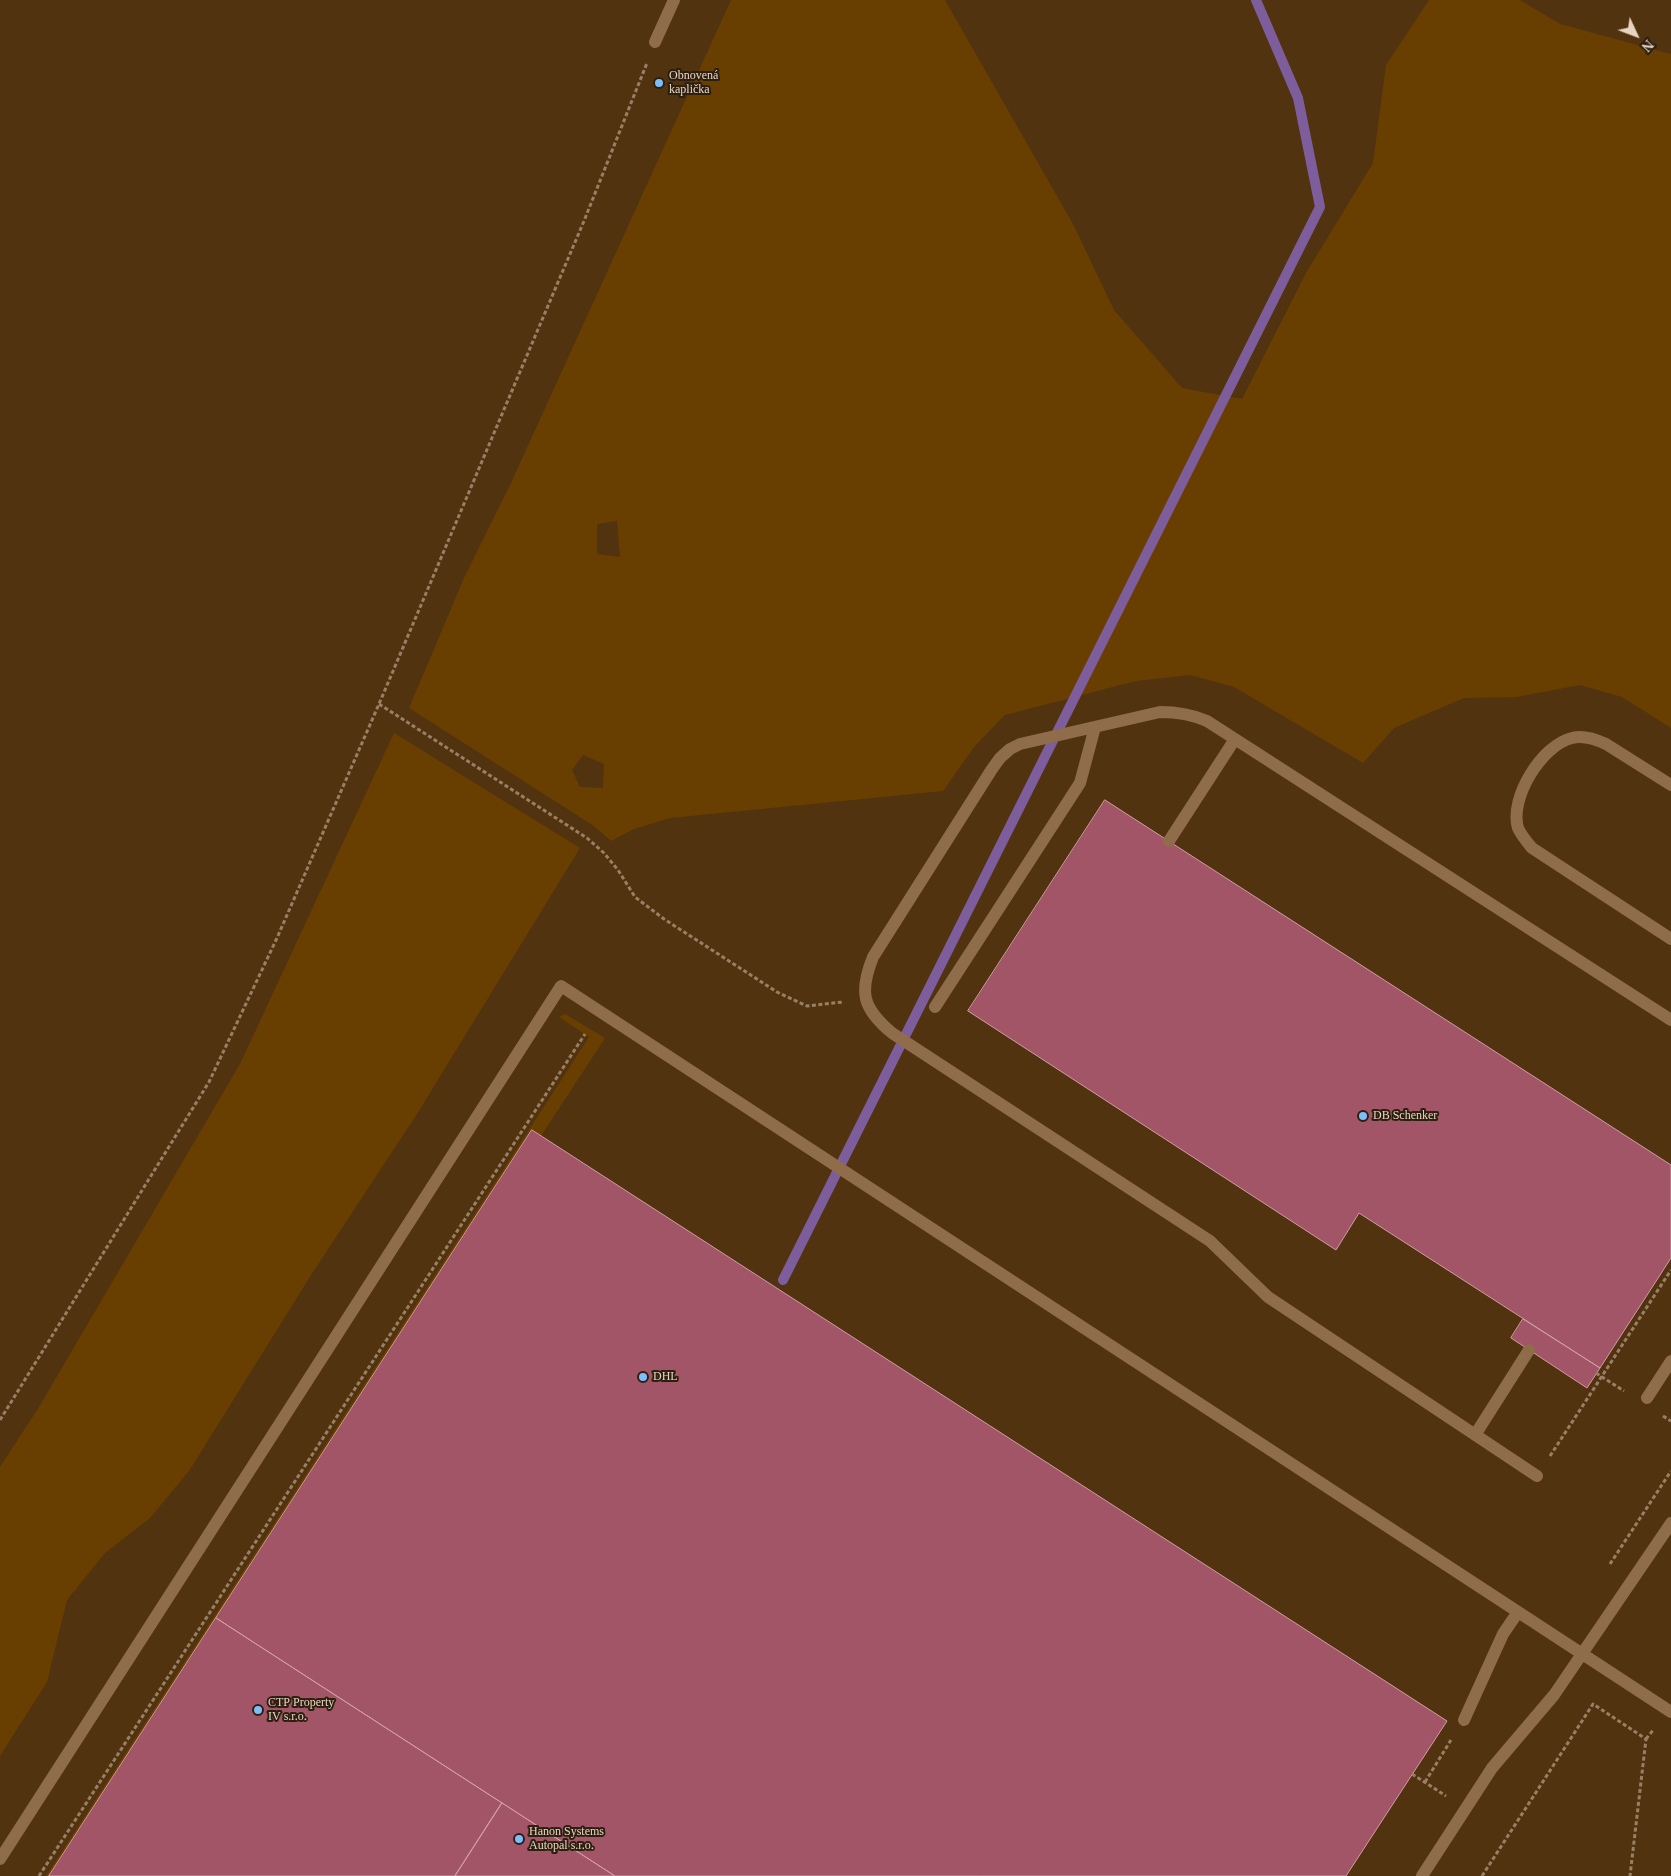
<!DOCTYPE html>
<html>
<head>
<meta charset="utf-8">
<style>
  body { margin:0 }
  #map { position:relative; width:1671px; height:1876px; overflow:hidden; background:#513310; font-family:Georgia,serif }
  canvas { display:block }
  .north { position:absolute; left:1611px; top:10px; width:50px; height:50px; -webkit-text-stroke:4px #2d1f10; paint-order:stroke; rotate:133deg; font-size:14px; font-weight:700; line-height:20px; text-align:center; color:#e7d4c1 }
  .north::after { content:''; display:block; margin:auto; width:18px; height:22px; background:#e7d4c1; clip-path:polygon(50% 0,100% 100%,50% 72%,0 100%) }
</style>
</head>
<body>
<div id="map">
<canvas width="1671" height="1876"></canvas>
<div class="north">N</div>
</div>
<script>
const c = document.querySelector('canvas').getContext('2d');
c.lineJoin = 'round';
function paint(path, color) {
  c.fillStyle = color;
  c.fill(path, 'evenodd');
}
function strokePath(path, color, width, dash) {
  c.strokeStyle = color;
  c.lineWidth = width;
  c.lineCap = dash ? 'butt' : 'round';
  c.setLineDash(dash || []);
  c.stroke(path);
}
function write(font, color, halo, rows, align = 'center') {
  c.font = font + ' Georgia,serif';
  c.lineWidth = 4;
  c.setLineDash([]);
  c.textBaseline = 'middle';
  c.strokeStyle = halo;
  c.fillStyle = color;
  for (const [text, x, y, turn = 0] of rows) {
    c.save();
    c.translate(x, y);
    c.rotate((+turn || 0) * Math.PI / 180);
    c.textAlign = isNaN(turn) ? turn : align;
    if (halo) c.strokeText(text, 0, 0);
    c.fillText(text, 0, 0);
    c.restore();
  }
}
const green = new Path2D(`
  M731,0h214l128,224 41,86 68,78 60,11 64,-126 67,-110 13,-98 43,-65h91l40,24 111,30v674l-49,-31 -42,-12 -63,12 -53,1 -70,30 -31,35 -129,-76 -44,-12 -54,6 -131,34 -31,32 -31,44 -273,27 -36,11 -23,12 -17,-15 -185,-118 55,-130 46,-93zM617,521l3,36 -23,-3v-30zM583,755l21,9 -1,24 -23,-1 -8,-17z
  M394,733l186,115 -163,266 -104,158 -124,199 -39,47 -45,35 -38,47 -20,82 -47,74v-289l39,-60 201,-343z
  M565,1014l40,24 -64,98 -9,-6 -483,746h-3l543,-839 -30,-20z`);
const stream = new Path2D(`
  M783,1280l537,-1073 -22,-109 -42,-98`);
const building = new Path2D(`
  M1105,800l566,365v93l-71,110 -241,-155 -23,37 -368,-239z
  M532,1130l915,591 -101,155h-731l-399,-258z
  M1523,1319l77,49 -13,20 -76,-50z
  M216,1618l286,185 -47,73h-406z
  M502,1803l113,73h-160z`);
const path = new Path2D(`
  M379,704l208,134 17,15 14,17 17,27 29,22 113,73 30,14 36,-4
  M1596,1373l28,18
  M1663,1416l8,5
  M0,1420l209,-338 68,-144 102,-234 205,-483 63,-158
  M1550,1456l121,-186
  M1610,1564l61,-93
  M1646,1739l8,-10
  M1412,1774l34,22
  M1425,1782l26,-42
  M39,1876l546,-842
  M1482,1876l111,-172 53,35 -16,137`);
const lane = new Path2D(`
  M1671,785l-65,-41c-11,-5 -23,-9 -34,-6 -30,7 -63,60 -54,90 3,7 9,14 14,20l139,91
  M1169,841l66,-102
  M935,1007l145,-224 15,-56
  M1647,1398l24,-37
  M1475,1435l54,-85
  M1537,1476l-269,-179 -58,-56 -318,-208c-30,-25 -33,-41 -19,-76l119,-188 8,-11 10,-9 10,-5 140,-32c17,0 31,2 47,9l464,299
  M1464,1720l39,-86 15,-22
  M0,1859l561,-873 1110,726
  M1422,1876l70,-108 62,-73 117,-172`);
const street = new Path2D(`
  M655,42l19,-42`);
const markers = [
  [659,83,5,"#7dbef9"],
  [1363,1116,5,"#7dbef9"],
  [643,1377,5,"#7dbef9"],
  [258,1710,5,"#7dbef9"],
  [519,1839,5,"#7dbef9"]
];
const poiNames = [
  ["Obnovená",669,76],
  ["kaplička",669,90],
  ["DB Schenker",1373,1116],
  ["DHL",653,1377],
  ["CTP Property",268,1703],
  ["IV s.r.o.",268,1717],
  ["Hanon Systems",529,1832],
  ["Autopal s.r.o.",529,1846]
];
paint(green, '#693e01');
strokePath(stream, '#7d5d9c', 10);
paint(building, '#a15566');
strokePath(building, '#d29ca6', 1);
strokePath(path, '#998065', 3, [4, 2.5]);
strokePath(lane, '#8f6d4b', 12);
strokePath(street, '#8f6d4b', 12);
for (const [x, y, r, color] of markers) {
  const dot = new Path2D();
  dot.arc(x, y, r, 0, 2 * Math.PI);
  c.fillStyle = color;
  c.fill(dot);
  strokePath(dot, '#2d1f10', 2);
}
write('12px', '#e7d4c1', '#2d1f10', poiNames, 'left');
</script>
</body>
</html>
